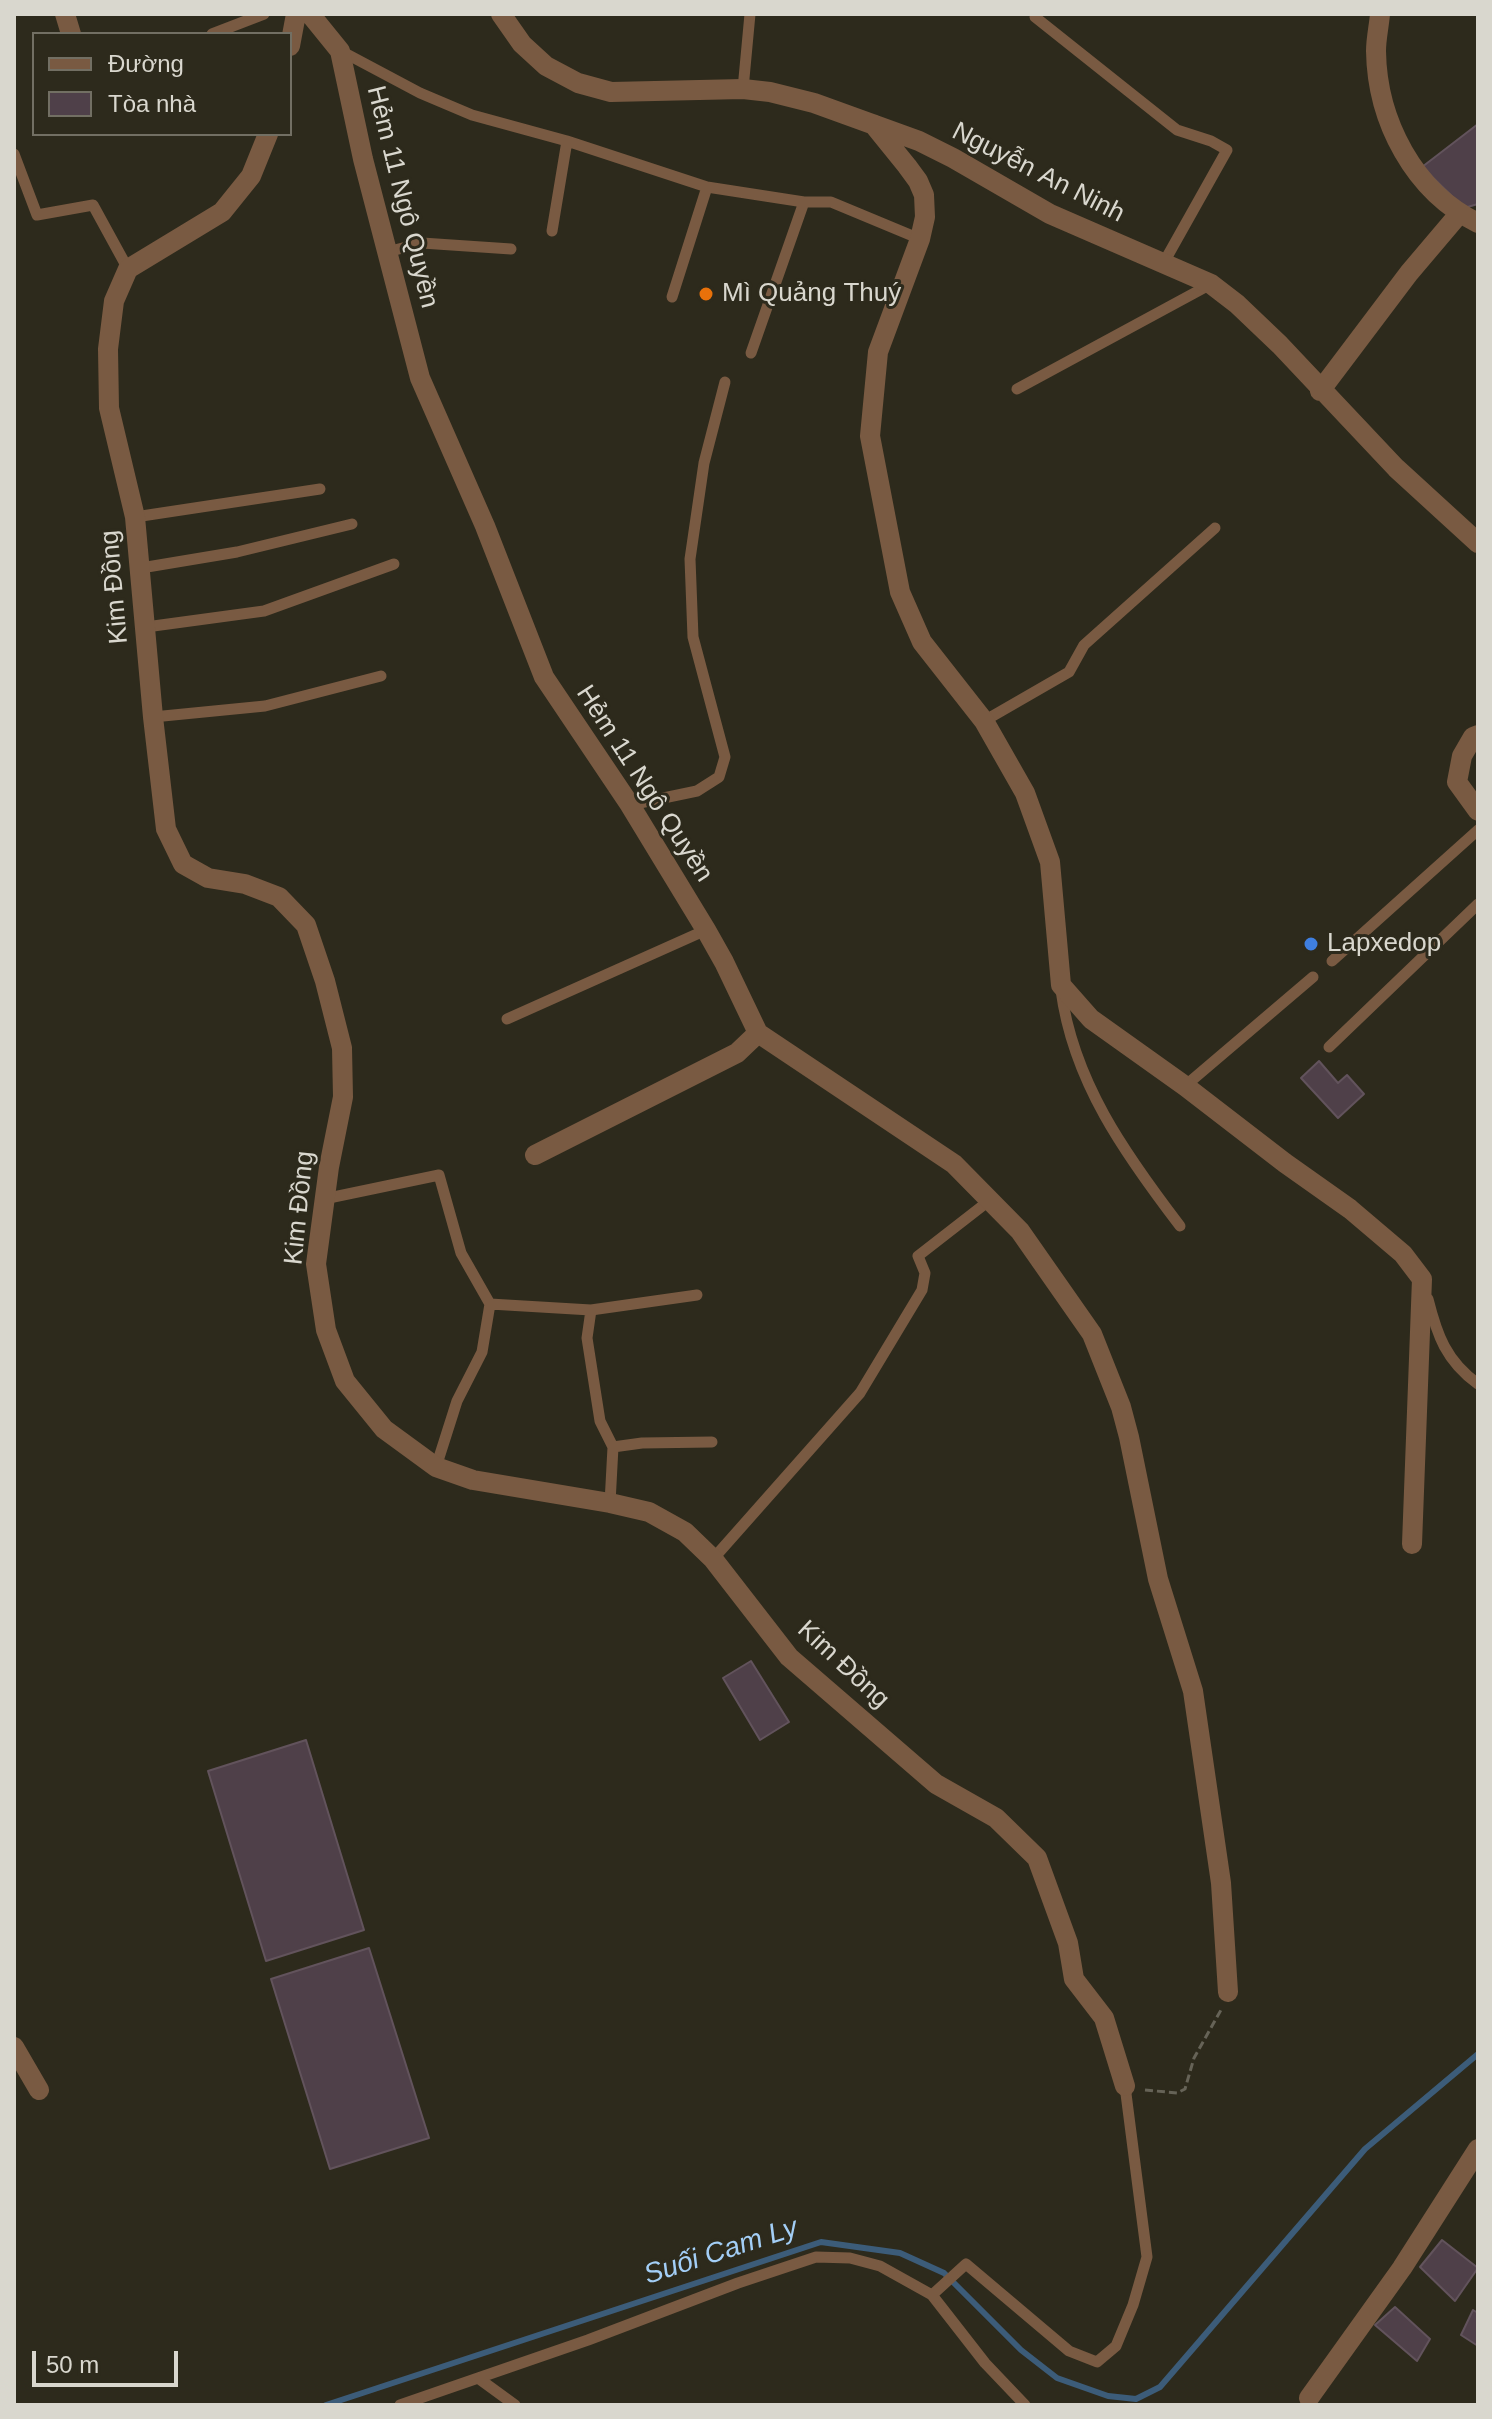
<!DOCTYPE html>
<html>
<head>
<meta charset="utf-8">
<style>
  body { margin:0 }
  #map { position:relative; width:1492px; height:2419px; overflow:hidden; background:#2d2a1c; font-family:Arial,sans-serif }
  canvas { display:block }
  .frame { position:absolute; inset:0; border:16px solid #d9d7ce; pointer-events:none }
  .legend { position:absolute; left:32px; top:32px; width:260px; height:104px; box-sizing:border-box; background:#2d2a1c; border:2px solid #726f63; margin:0; padding:10px 14px; list-style:none; font-size:24px; color:#d9d7ce }
  .legend li { display:flex; align-items:center; gap:16px; height:40px }
  .legend b { width:40px; border:2px solid #726f63 }
  .scale { position:absolute; left:32px; top:2351px; width:146px; height:36px; box-sizing:border-box; border:4px solid #d9d7ce; border-top:0; padding-left:10px; font-size:24px; line-height:28px; white-space:nowrap; color:#d9d7ce; -webkit-text-stroke:6px #2d2a1c; paint-order:stroke }
</style>
</head>
<body>
<div id="map">
<canvas width="1492" height="2419"></canvas>
<div class="frame"></div>
<ul class="legend">
<li><b style="height:10px;background:#795a42"></b>Đường</li>
<li><b style="height:22px;background:#4f4049"></b>Tòa nhà</li>
</ul>
<div class="scale">50 m</div>
</div>
<script>
const c = document.querySelector('canvas').getContext('2d');
c.lineJoin = 'round';
function strokePath(path, color, width, dash) {
  c.strokeStyle = color;
  c.lineWidth = width;
  c.lineCap = dash ? 'butt' : 'round';
  c.setLineDash(dash || []);
  c.stroke(path);
}
function paint(path, color) {
  c.fillStyle = color;
  c.fill(path, 'evenodd');
}
function write(font, color, halo, rows, align = 'center') {
  c.font = font + ' Arial,sans-serif';
  c.lineWidth = 6;
  c.setLineDash([]);
  c.textBaseline = 'middle';
  c.strokeStyle = halo;
  c.fillStyle = color;
  for (const [text, x, y, turn = 0] of rows) {
    c.save();
    c.translate(x, y);
    c.rotate((+turn || 0) * Math.PI / 180);
    c.textAlign = isNaN(turn) ? turn : align;
    if (halo) c.strokeText(text, 0, 0);
    c.fillText(text, 0, 0);
    c.restore();
  }
}
const stream = new Path2D(`
  M326,2405l495,-163 79,11 44,20 77,77 36,28 51,18 28,3 24,-12 205,-238 113,-95`);
const building = new Path2D(`
  M1478,124v80l-14,4 -42,-41z
  M1319,1061l19,22 9,-8 17,19 -26,24 -37,-40z
  M751,1661l38,61 -29,18 -37,-62z
  M306,1740l58,190 -98,31 -58,-190z
  M369,1948l60,190 -99,31 -59,-190z
  M1442,2240l36,28 -23,33 -35,-34z
  M1395,2307l35,32 -13,22 -42,-36z
  M1473,2310l5,3v33l-17,-11z`);
const path = new Path2D(`
  M1145,2090l32,3 8,-4 9,-31 27,-48`);
const lane = new Path2D(`
  M1035,17l142,113 34,11 16,9 -64,114
  M212,34l52,-20
  M341,51l79,42 52,22 95,26 140,46 97,15h27l89,37
  M743,89l7,-75
  M14,154l23,61 56,-10 35,64
  M552,231l15,-90
  M387,252l35,-9 89,6
  M672,297l35,-110
  M751,353l53,-151
  M1017,389l194,-105
  M135,517l185,-28
  M141,568l96,-16 115,-28
  M146,627l118,-16 130,-47
  M153,717l112,-11 116,-30
  M984,721l85,-49 15,-27 131,-117
  M630,805l67,-14 22,-14 6,-20 -32,-120 -3,-78 14,-96 21,-81
  M1332,961l146,-131
  M1061,990c12,91 64,164 119,236
  M507,1019l199,-89
  M1329,1047l149,-143
  M1185,1086l128,-109
  M324,1199l115,-24 22,78 29,51 -8,48 -25,49 -21,66
  M1428,1299c9,36 18,62 50,85
  M490,1304l101,6 106,-15
  M591,1310l-4,28 13,83 13,26 -3,56
  M613,1447l29,-4 70,-1
  M713,1559l147,-166 62,-103 3,-17 -7,-17 72,-56
  M932,2295l34,-31 103,87 28,11 19,-16 17,-41 14,-48 -22,-171
  M478,2378l37,27
  M400,2405l188,-65 150,-57 78,-26 34,1 30,8 52,29 53,68 40,42`);
const street = new Path2D(`
  M65,14l6,20
  M310,14l30,37 23,108 57,219 65,148 59,151 86,128 76,125 18,32 34,71 196,131 66,67 72,103 29,73 8,30 29,142 35,112 28,192 7,109
  M501,14l21,30 24,22 32,17 33,9 132,-3 27,3 44,11 105,38 34,17 97,56 161,70 26,20 43,41 116,123 82,75
  M1380,14c-1,12 -4,25 -4,37 1,70 38,141 102,172
  M290,46l6,-32
  M873,124l34,42 11,15 6,14 1,22 -5,22 -42,113 -8,84 30,156 22,50 62,79 41,72 25,69 11,123 30,34 94,67 100,77 65,46 53,45 19,25 -10,265
  M268,134l-17,42 -29,36 -94,57 -14,32 -6,48 1,59 26,109 18,200 13,112 17,35 25,14 37,6 34,13 27,28 19,56 17,67 1,49 -14,70 -13,97 10,66 19,51 39,48 52,38 37,13 137,23 39,9 36,20 28,27 76,98 147,127 60,34 41,40 31,85 6,36 30,39 21,68
  M1320,391l89,-118 50,-59
  M1478,735l-5,2 -11,19 -5,26 21,29
  M535,1155l202,-102 21,-20
  M14,2047l25,43
  M1309,2398l93,-130 76,-119`);
const markers = [
  [706,294,8,"#e8710a"],
  [1311,944,8,"#3f7fe0"]
];
const streetNames = [
  ["Nguyễn An Ninh",1038,173,27],
  ["Hẻm 11 Ngô Quyền",402,197,76],
  ["Kim Đồng",115,587,-95],
  ["Hẻm 11 Ngô Quyền",644,784,57],
  ["Kim Đồng",300,1208,-84],
  ["Kim Đồng",843,1665,43]
];
const poiNames = [
  ["Mì Quảng Thuý",722,294],
  ["Lapxedop",1327,944]
];
const waterNames = [
  ["Suối Cam Ly",721,2252,-18]
];
strokePath(stream, '#3c5c79', 6);
paint(building, '#4f4049');
strokePath(building, '#62535c', 2);
strokePath(path, '#666357', 3, [8, 4]);
strokePath(lane, '#795a42', 11);
strokePath(street, '#795a42', 20);
for (const [x, y, r, color] of markers) {
  const dot = new Path2D();
  dot.arc(x, y, r, 0, 2 * Math.PI);
  c.fillStyle = color;
  c.fill(dot);
  strokePath(dot, '#2d2a1c', 3);
}
write('26px', '#d9d7ce', '#2d2a1c', streetNames);
write('26px', '#d9d7ce', '#2d2a1c', poiNames, 'left');
write('italic 28px', '#a3cef6', '#2d2a1c', waterNames);
</script>
</body>
</html>
